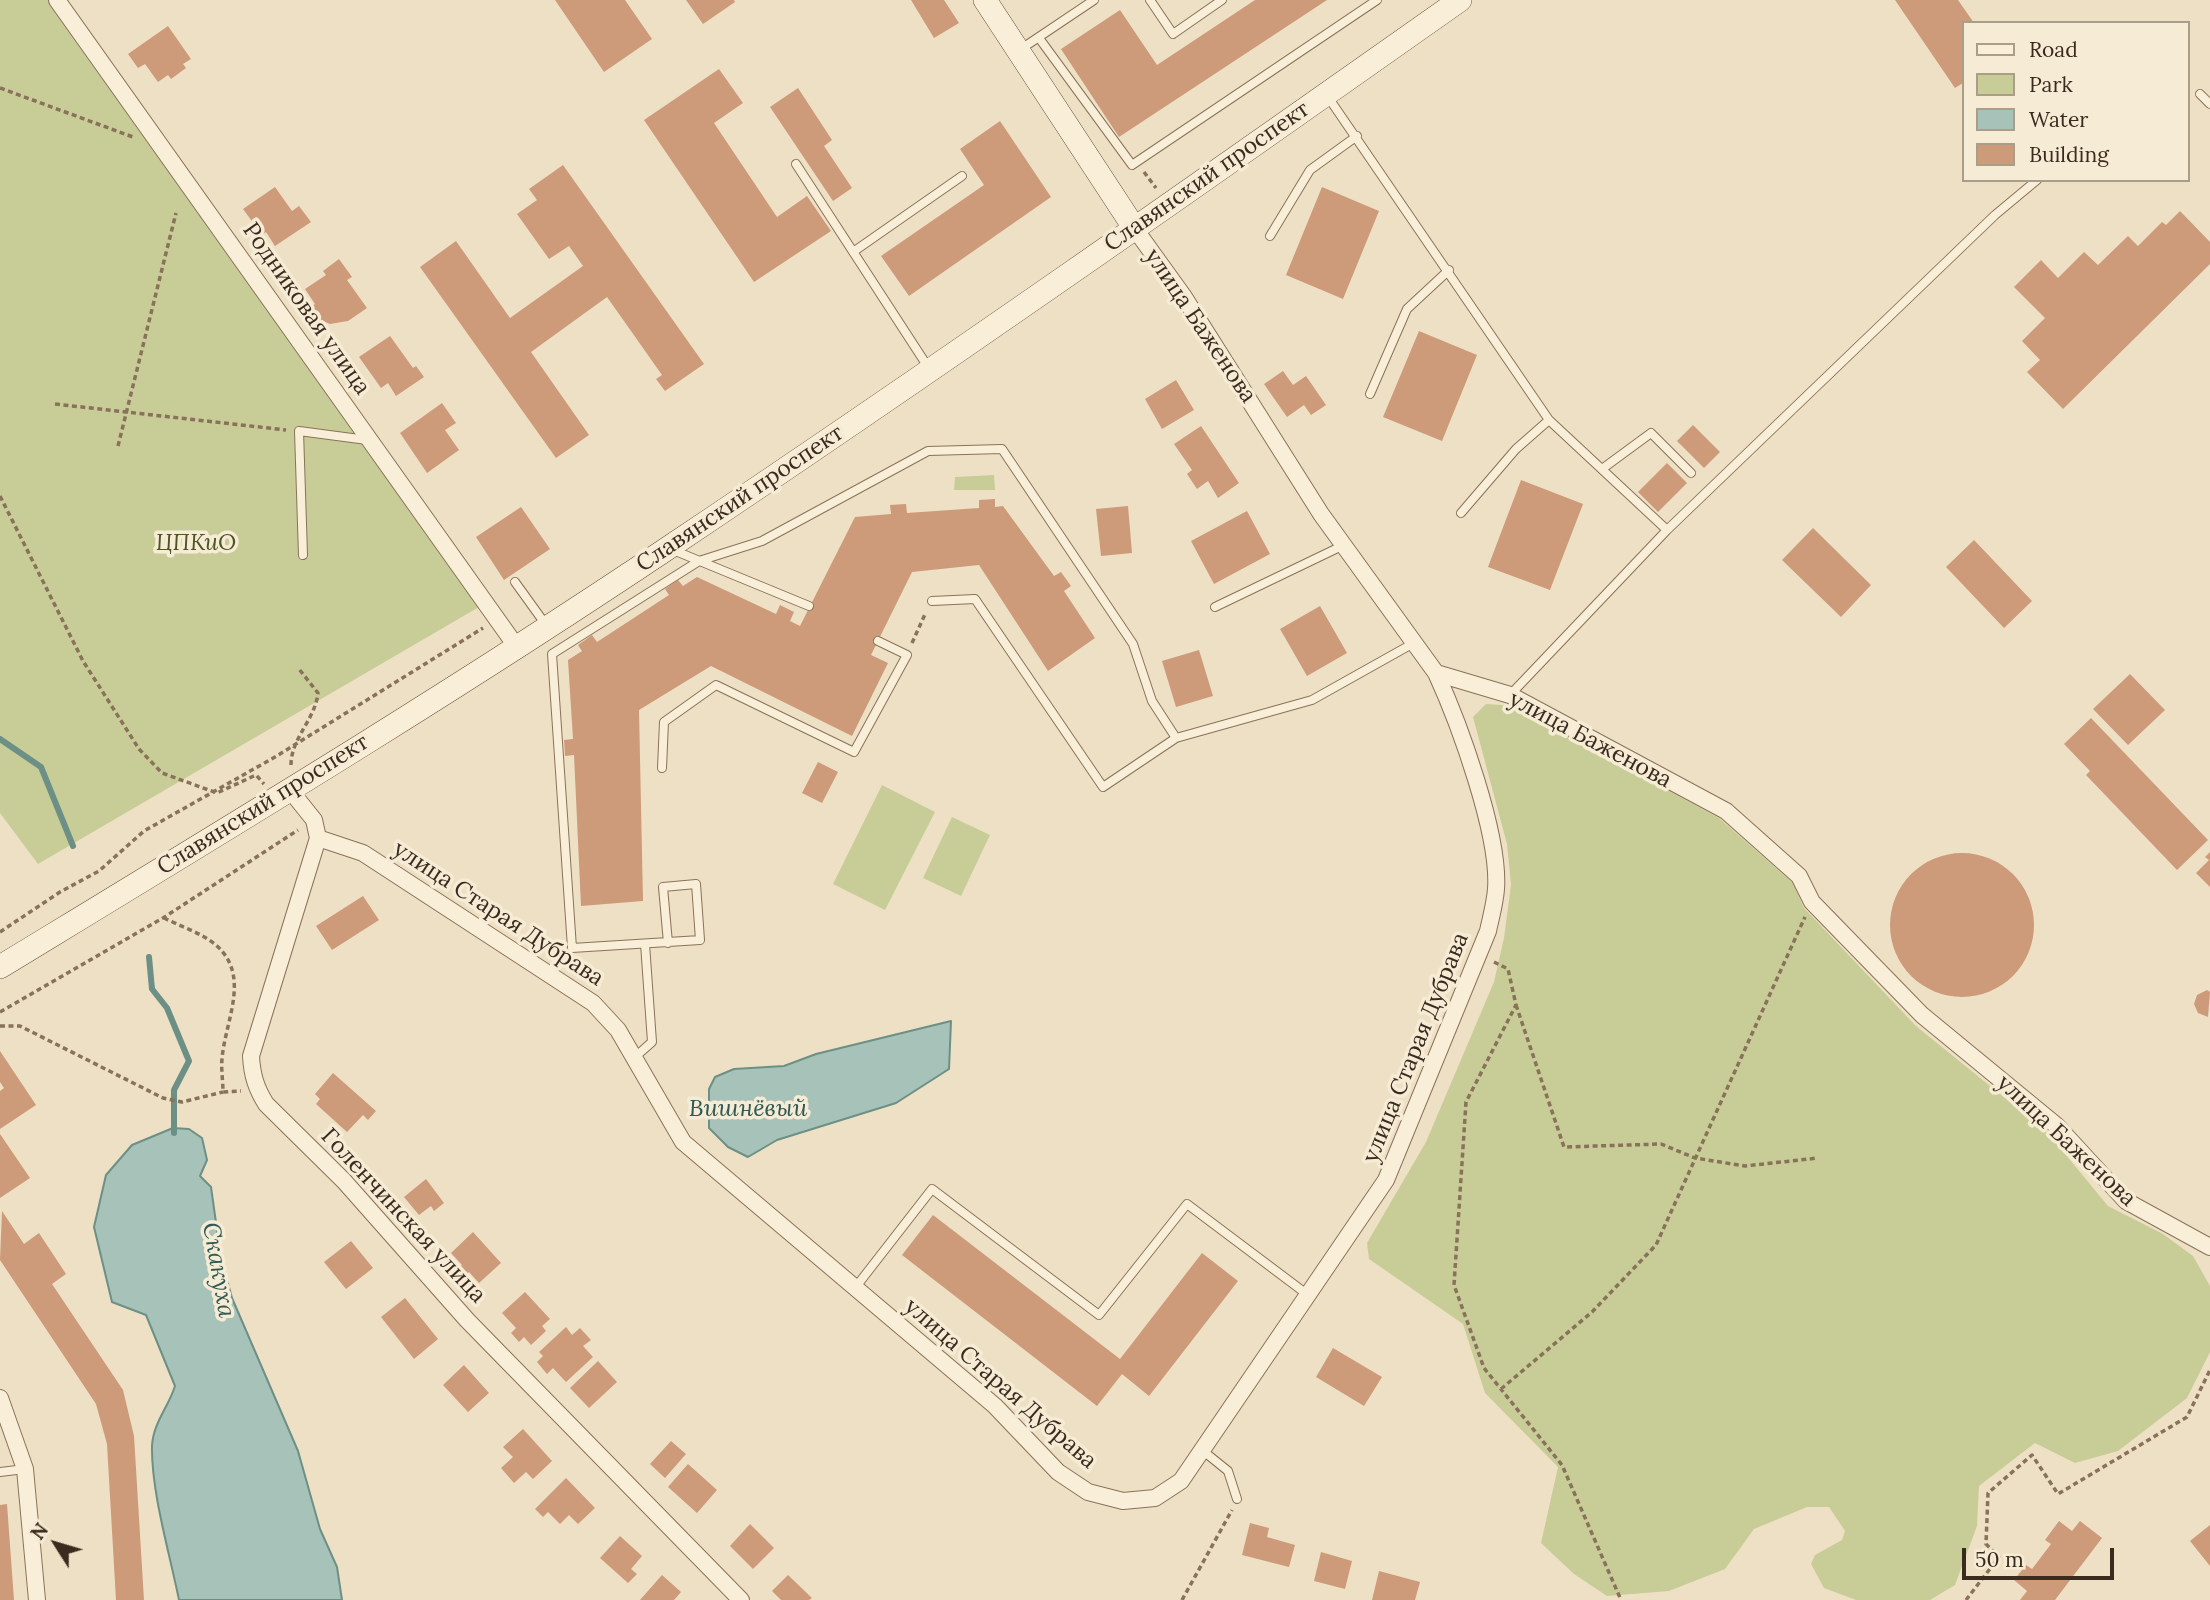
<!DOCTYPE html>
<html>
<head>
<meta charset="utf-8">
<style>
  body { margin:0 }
  #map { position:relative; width:2210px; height:1600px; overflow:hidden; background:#eee0c4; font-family:Lora,serif }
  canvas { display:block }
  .legend { position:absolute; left:1962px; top:21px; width:228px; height:161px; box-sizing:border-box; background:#f6ebd4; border:2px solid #aa9e8b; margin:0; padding:9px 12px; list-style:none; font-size:21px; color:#392b1e }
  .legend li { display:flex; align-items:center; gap:14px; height:35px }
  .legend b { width:35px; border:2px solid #aa9e8b }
  .north { position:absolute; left:21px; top:1509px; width:70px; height:70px; -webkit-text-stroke:5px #f6ebd4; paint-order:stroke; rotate:307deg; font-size:19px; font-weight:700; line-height:28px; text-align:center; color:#392b1e }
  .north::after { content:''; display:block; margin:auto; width:24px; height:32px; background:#392b1e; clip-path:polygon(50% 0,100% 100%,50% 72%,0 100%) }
  .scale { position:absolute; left:1962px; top:1548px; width:152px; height:32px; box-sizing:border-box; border:4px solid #392b1e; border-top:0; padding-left:9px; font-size:21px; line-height:24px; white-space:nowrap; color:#392b1e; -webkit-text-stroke:5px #f6ebd4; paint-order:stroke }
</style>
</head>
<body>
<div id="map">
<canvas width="2210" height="1600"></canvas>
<ul class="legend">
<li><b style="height:9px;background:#f9eed8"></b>Road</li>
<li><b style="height:19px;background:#c8cd98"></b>Park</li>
<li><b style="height:19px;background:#a6c2b9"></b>Water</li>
<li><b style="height:19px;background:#cd9a7a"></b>Building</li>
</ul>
<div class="north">N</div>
<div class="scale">50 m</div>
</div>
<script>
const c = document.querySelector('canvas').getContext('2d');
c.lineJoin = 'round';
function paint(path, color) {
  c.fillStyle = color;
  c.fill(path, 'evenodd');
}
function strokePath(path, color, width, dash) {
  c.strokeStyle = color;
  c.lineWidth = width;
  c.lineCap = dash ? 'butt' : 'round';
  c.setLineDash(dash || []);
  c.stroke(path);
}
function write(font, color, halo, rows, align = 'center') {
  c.font = font + ' Lora,serif';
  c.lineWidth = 7;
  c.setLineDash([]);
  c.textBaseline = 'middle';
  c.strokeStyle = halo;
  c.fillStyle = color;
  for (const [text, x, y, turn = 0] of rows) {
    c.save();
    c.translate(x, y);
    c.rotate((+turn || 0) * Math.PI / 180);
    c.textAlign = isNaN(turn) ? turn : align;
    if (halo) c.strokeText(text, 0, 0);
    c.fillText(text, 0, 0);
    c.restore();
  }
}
const green = new Path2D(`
  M0,0h49l430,607 -441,257 -38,-51z
  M994,475l1,15h-41l1,-13z
  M1486,704l16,1 60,27 157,86 74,65 11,25 112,118 131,106 61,74 55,28 30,22 17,30v66l-23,46 -69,53 -43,12 -40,-20 -56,43 -2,40 -22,59 -25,15h-74l-32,-12 -13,-24 4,-9 27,-15 3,-9 -16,-24h-22l-53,22 -29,40 -56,22 -62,5 -33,-22 -33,-31 17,-76 -73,-74 -22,-69 -94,-65 -2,-16 59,-101 68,-160 10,-44 7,-53 -4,-41 -34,-127z
  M882,785l53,27 -50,98 -52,-26z
  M952,817l38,18 -29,61 -38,-18z`);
const water = new Path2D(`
  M951,1021l-2,48 -53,34 -119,37 -29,17 -20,-10 -19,-19v-39l6,-12 19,-8 50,-3 32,-12z
  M173,1128l16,1 13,9 5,22 -7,16 11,11 10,71 11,40 66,153 22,78 17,38 5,33h-163c-9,-45 -28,-109 -27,-154 1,-23 17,-40 23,-60l-29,-71 -34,-13 -18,-75 12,-52 26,-30z`);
const stream = new Path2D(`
  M0,739l41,28 32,79
  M149,957l3,32 15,19 22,53 -15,29v43`);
const building = new Path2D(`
  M555,0h70l27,39 -48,33z
  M686,0h48l1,2 -32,22z
  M911,0h33l15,23 -25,15z
  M1255,0h72l-208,137 -58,-88 59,-39 37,55z
  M1895,0h63l16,23h-11v60l-8,5z
  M168,26l23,33 -8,5 3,4 -15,11 -3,-4 -10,7 -13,-18 -7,4 -10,-14z
  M719,69l24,34 -29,20 63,94 30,-21 24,35 -77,51 -110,-162z
  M798,88l34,52 -8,6 28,42 -19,13 -63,-94z
  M1000,121l51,76 -142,99 -28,-40 103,-71 -24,-36z
  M563,165l141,199 -39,27 -9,-12 6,-4 -55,-78 -76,55 58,83 -33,23 -136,-191 36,-26 54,77 73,-52 -14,-20 -20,13 -32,-45 20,-14 -8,-11z
  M275,187l17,24 7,-5 12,16 -36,24 -9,-14 -4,3 -19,-26z
  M1322,187l57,24 -36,88 -57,-24z
  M2180,211l30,31v22l-147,145 -36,-37 13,-12 -18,-19 23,-23 -31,-31 27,-27 17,18 26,-26 14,13 30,-29 10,10 24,-24 4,3z
  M339,259l13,18 -5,3 20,28 -19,13 -18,3 -16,-7 -6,-8 7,-5 -10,-15 21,-14 -3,-4z
  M1419,331l58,24 -35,86 -59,-24z
  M390,336l23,32 3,-2 8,11 -28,19 -8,-13 -7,5 -22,-31z
  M1283,371l10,14 13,-9 20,29 -15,10 -7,-10 -17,12 -23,-33z
  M1176,380l18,30 -32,19 -17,-30z
  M442,403l14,20 -11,7 14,20 -32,23 -27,-40z
  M1693,425l27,27 -16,16 -27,-27z
  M1201,426l38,57 -21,15 -10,-17 -11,8 -10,-15 5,-4 -18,-26z
  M1667,463l20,20 -29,29 -20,-20z
  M1521,480l62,24 -33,86 -62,-23z
  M995,499v8l8,-1 51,70 7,-4 10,14 -7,5 31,47 -47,33 -69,-106 -67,7 -41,83 17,8 -36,73 -141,-70 -72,44 4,191 -62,5 -7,-151 -9,1 -1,-16 9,-1 -5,-79 14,-9 -4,-6 14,-10 5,7 72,-47 -4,-6 13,-9 5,6 14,-9 79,37 4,-9 14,7 -4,9 10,5 55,-109 36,-3 -1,-9 16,-1 1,9 72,-5v-8z
  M1128,506l4,47 -31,3 -5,-47z
  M521,507l29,42 -46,31 -28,-43z
  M1247,511l23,43 -56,30 -23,-43z
  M1813,528l58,57 -30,32 -59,-57z
  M1974,540l58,61 -28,27 -58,-61z
  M1320,606l27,47 -40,23 -27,-47z
  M1199,650l14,46 -37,11 -14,-46z
  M2130,674l35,36 -37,35 -35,-36z
  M2091,718l117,122 -31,30 -91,-95 4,-4 -26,-27z
  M818,762l20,10 -16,31 -20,-10z
  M2210,852v35l-14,-14 13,-13 -4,-3z
  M1890 925a72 72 0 1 1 144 0a72 72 0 1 1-144 0Z
  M363,896l16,24 -47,30 -16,-24z
  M2207,990l3,2 -2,25 -10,-4 -4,-9 3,-9z
  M0,1051l36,54 -36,24v-38l4,-3 -4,-6z
  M333,1073l43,38 -8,9 -5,-5 -16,17 -31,-28 4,-5 -5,-5z
  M0,1134l30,44 -30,20z
  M426,1179l18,24 -10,8 -3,-5 -12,9 -15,-18z
  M2,1211l22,33 15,-11 27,41 -14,10 71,106 11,46 10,164h-28l-9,-156 -11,-40 -96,-144z
  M933,1215l187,144 82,-106 36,28 -89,115 -27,-22 -25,32 -195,-151z
  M473,1232l28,31 -22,20 -10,-11 -5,4 -7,-7 5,-4 -11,-12z
  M351,1241l22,27 -27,21 -22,-27z
  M525,1292l25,27 -8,7 4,5 -15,14 -7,-8 -5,5 -8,-9 5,-5 -14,-15z
  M405,1298l33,41 -24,20 -33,-42z
  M566,1327l6,8 8,-7 11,12 -8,6 10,11 -27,25 -13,-14 -6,6 -10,-12 6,-6 -4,-4z
  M1333,1348l49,29 -18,29 -48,-29z
  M598,1361l19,21 -28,26 -19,-20z
  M464,1365l25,28 -21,19 -25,-27z
  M523,1429l29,32 -19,18 -7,-7 -12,11 -13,-15 12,-11 -10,-10z
  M671,1441l15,13 -21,24 -15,-14z
  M688,1464l29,26 -20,23 -29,-26z
  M566,1478l29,30 -17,16 -9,-9 -9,9 -12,-12 -5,5 -8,-8z
  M7,1504l7,96h-14v-95z
  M2059,1521l13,10 8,-10 22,17 -47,62h-35l7,-9 -13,-11 12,-15 6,4 19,-25 -6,-4z
  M1250,1523l19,5 -2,9 28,8 -6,22 -47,-12z
  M750,1524l24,24 -21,21 -23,-23z
  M2210,1525v41l-20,-25z
  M620,1536l22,20 -11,13 6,5 -9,9 -28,-25z
  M1321,1552l31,9 -7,28 -31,-8z
  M1379,1571l41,11 -5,18h-43z
  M662,1575l19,17 -7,8h-34z
  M788,1575l24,23 -3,2h-28l-9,-9z`);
const path = new Path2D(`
  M0,88l133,49
  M1144,172l12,16
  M55,404l231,26
  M118,446l58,-233
  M0,496l83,165 56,88 23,24 55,20 39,-18 8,9
  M912,643l14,-31
  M291,765c0,-27 24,-45 27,-72l-19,-24
  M164,918c16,8 40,16 53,28 34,31 8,75 5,113 -1,11 1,22 1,33l18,-1
  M0,932l60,-40 39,-21 45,-40 131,-74 208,-129
  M1494,962l14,7 8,36 -50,97 -12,183 30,83 78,97 59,135
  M1516,1005l48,142 97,-3 34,14 50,8 73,-8
  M0,1012l163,-94 135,-88
  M0,1026h20l143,72 19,4 41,-10
  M1501,1389l91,-77 64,-67 149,-328
  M1182,1600l50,-90
  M1966,1600l33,-43 -13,-13 2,-51 44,-38 26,39 129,-77 23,-47`);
const lane = new Path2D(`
  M1150,0l23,34 49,-34
  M1039,38l93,127 245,-165
  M1021,49l73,-49
  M2200,94l10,10
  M1328,97l221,323 118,110
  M796,164l132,203
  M1270,236l40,-66 47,-34
  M853,252l109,-76
  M1370,394l37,-85 42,-39
  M1602,469l49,-36 40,40
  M1461,513l55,-64 33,-29
  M673,550l136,56
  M303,555l-4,-124 68,9
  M515,582l31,43
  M1215,607l129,-62
  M1510,695l157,-165 328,-315 42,-35
  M1176,738l136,-38 100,-56
  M662,768l2,-46 52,-37 138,67 53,-97 -29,-14
  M668,943l-5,-56 33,-3 4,56 -128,8 -20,-294 147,-93 63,-20 166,-90 74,-2 131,195 19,57 24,37 -73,49 -128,-188 -43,2
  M635,1057l17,-15 -7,-98
  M855,1288l77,-99 167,126 88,-111 121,91
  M1202,1450l26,21 9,28
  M0,1472l25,-3`);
const street = new Path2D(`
  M57,0l459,646
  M1135,229l49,68 137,217 115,159 74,22 216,116 73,65 13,26 110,113 135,111 69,75 84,46
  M290,790l24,30 4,18 -67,218c1,19 5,32 15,48l78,77 123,139 274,280
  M318,838l45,15 230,150 25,27 65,112 312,264 63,66 30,20 35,9 32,-3 26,-17 205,-301 102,-249c3,-14 7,-28 8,-42 4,-54 -37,-166 -60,-216
  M0,1398l25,71 12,131`);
const secondary = new Path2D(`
  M985,0l150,229
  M0,967c225,-137 452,-274 671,-421 266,-178 528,-362 789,-546`);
const streetNames = [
  ["Славянский проспект",1207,177,-35],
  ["Родниковая улица",306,309,55],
  ["улица Баженова",1200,326,56],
  ["Славянский проспект",740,499,-34],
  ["улица Баженова",1590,740,28],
  ["Славянский проспект",263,805,-32],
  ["улица Старая Дубрава",498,914,33],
  ["улица Старая Дубрава",1416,1048,-68],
  ["улица Баженова",2066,1141,43],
  ["Голенчинская улица",403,1216,47],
  ["улица Старая Дубрава",1000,1384,41]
];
const parkNames = [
  ["ЦПКиО",196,543]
];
const waterNames = [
  ["Вишнёвый",748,1109],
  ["Скакуха",218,1270,80]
];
paint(green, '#c8cd98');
paint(water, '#a6c2b9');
strokePath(water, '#6d9086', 2);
strokePath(stream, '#6d9086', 6);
paint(building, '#cd9a7a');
strokePath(lane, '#89725a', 10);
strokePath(street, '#89725a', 18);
strokePath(secondary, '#6b533e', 24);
strokePath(path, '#89725a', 3.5, [5, 3.5]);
strokePath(lane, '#f9eed8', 8);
strokePath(street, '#f9eed8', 16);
strokePath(secondary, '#f9eed8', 23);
write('23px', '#392b1e', '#f6ebd4', streetNames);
write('italic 23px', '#4b5625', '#f6ebd4', parkNames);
write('italic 24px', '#2e5955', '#f6ebd4', waterNames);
</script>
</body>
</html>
